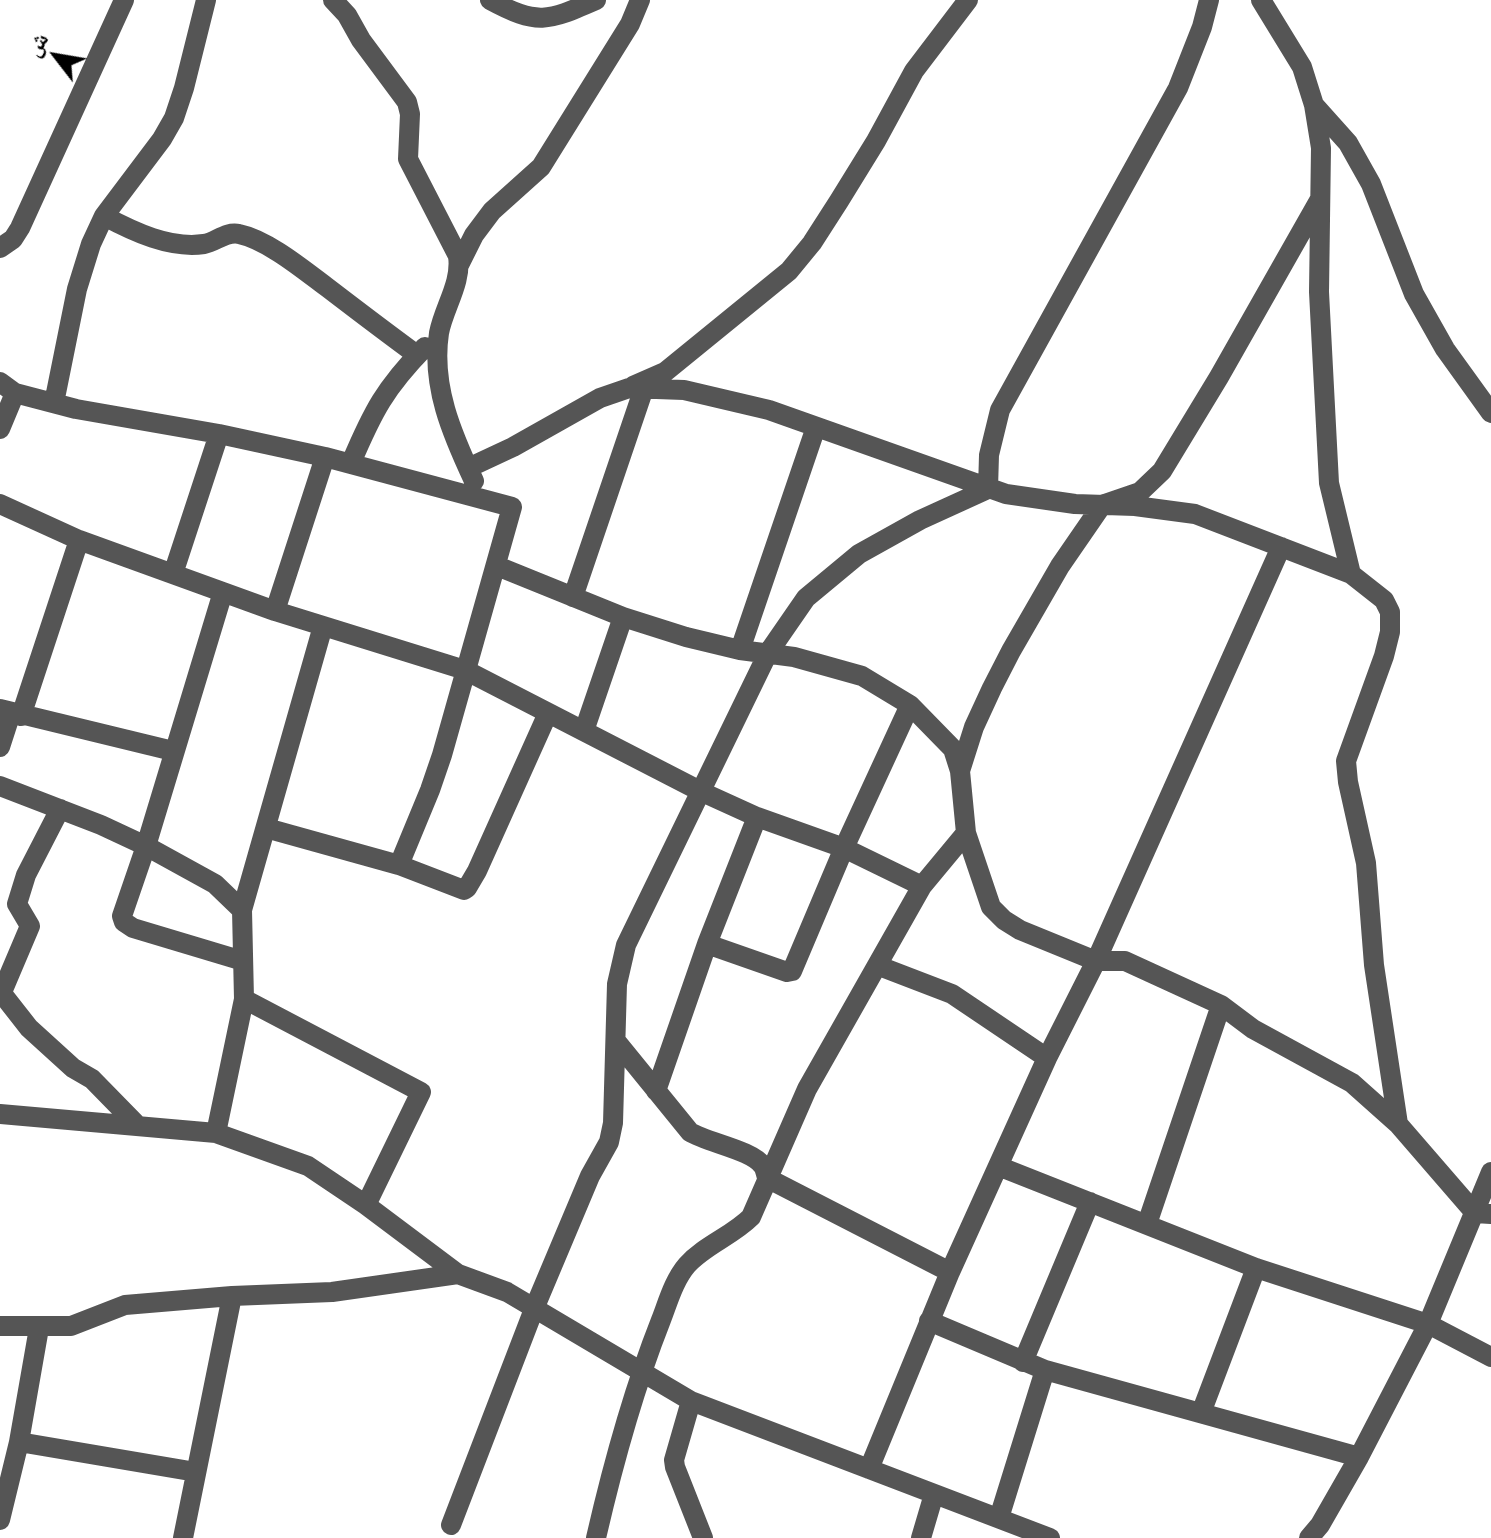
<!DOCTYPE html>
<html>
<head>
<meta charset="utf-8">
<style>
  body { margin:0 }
  #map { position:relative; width:1491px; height:1538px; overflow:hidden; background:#fff; font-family:Barlow,"Noto Naskh Arabic",sans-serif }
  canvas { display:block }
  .north { position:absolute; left:16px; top:16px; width:80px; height:80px; -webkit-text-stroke:6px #fff; paint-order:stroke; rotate:301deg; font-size:22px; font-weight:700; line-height:32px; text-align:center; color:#000 }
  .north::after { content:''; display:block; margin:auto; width:28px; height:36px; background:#000; clip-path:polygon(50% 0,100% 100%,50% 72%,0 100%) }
</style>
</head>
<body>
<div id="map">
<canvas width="1491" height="1538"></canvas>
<div class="north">ش</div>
</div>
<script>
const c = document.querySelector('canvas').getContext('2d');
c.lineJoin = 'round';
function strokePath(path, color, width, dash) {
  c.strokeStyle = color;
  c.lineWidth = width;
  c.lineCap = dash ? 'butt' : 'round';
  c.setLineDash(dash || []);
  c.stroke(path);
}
const minor = new Path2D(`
  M333,0l14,15 14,25 46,62 3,12 -2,45 50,97c4,27 -14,51 -19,77 -8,53 13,101 35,148
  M490,0c48,26 58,21 106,0
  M1261,0l41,67 12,38 7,43 -2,144 10,191 22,91
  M1314,105l34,38 23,41 43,110 31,55 46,64
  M104,216c30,16 66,33 100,28 12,-2 22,-13 35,-10 29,6 66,37 89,54 30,23 59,45 89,67
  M0,248l13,-9 7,-11 104,-228
  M459,265l15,-30 18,-24 49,-44 89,-143 10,-24
  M0,382l15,11 61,16 143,25 106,23 187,50 -70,248 -12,35 -31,75
  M633,386l32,-14 124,-101 23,-28 27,-42 37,-60 38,-70 54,-71
  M54,403l23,-114 14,-45 13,-28 58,-77 12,-21 10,-30 22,-88
  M0,429l15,-36
  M351,463c22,-52 34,-75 74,-116
  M468,468l45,-21 87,-49 29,-10 55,2 85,20 237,84 69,10 60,2 60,8 156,60 33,26 6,12v20l-6,24 -38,105 2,21 18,81 8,102 24,159
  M0,504l79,36 196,71 190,59 237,122 55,25 87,31 78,38
  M497,566l126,51 63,20 54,13 54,7 68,19 48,29 43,44 7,22 6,62 25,74 13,13 16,10 76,31h29l96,44 32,24 99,54 46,41 77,89 16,1
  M173,574l46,-140
  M223,592l-77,254 -24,70 2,6 9,6 110,33
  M573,597l71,-209
  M275,611l50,-154
  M740,650l76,-223
  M0,709l173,42
  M21,716l58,-176
  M584,731l39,-114
  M0,747l11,-34
  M960,771l14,-44 18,-39 19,-37 49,-85 42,-61 38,-13 22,-21 57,-94 101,-178
  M0,786l101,39 45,21 69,38 27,26
  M266,828l133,37 65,25 3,-2 10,-17 71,-158
  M707,944l80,28 5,-1 52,-123 66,-143
  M879,966l73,28 95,64
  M0,991l29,37 44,40 19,11 46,47
  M2,992l28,-66 -13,-22 9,-29 34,-66
  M244,999l177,93 -55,113
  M616,1041l74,91c18,11 62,18 73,34 2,3 3,8 4,12l183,94
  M656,1091l51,-147 50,-127
  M0,1114l216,19 92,33 58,39 92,69
  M216,1133l28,-134 -2,-89 81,-284
  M998,1166l258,102 172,56 63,33
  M1147,1224l74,-219
  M929,1321l116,49 314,87
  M0,1326h71l54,-21 107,-9 100,-4 126,-18 49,18 184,109 359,137
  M1023,1362l67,-160
  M691,1401l-17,59 1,7 28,71
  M1201,1413l55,-145
  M19,1442l177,30
  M869,1469l81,-197 97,-214 49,-97 185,-414
  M999,1518l46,-148
  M0,1520l19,-78 20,-114
  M451,1525l83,-216 56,-133 19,-34 4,-19 4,-139 9,-39 142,-292 38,-55 53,-44 61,-34 68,-31 1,-34 11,-45 178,-322 24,-61 7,-27
  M183,1538l49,-242
  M596,1538c17,-74 37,-147 65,-218 7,-18 13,-40 26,-55 18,-20 45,-29 64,-48l56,-128 115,-203 44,-53
  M921,1538l13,-44
  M1309,1538l11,-13 39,-68 69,-133 63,-152`);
strokePath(minor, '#555', 20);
</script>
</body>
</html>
